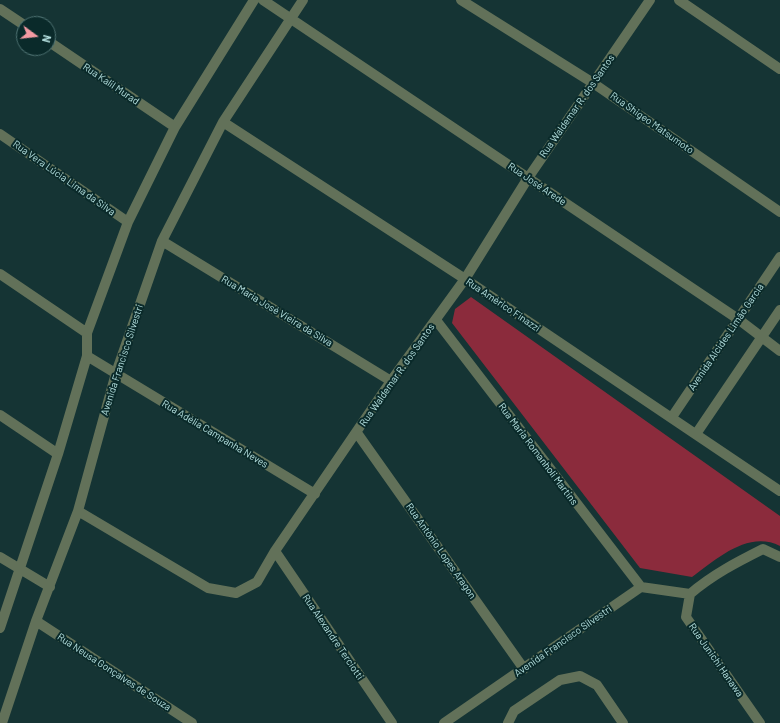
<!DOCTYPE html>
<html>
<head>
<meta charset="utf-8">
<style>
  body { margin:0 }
  #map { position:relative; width:780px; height:723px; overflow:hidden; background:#153434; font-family:Barlow,sans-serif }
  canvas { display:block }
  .north { position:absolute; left:16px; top:16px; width:40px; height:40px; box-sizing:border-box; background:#0a2a2a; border:1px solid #4f7373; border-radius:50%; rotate:105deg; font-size:11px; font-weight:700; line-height:16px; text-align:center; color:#b6e1e0 }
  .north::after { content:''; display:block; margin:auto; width:14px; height:18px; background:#f49aa2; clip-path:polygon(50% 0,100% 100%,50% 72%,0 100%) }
</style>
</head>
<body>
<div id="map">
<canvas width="780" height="723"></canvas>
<div class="north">N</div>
</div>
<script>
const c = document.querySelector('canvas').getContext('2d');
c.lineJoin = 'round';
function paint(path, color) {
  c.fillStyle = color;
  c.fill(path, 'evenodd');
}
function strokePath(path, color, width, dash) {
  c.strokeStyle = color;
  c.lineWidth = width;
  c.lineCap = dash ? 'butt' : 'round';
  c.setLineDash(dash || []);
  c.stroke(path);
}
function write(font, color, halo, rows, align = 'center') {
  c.font = font + ' Barlow,sans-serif';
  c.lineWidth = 4;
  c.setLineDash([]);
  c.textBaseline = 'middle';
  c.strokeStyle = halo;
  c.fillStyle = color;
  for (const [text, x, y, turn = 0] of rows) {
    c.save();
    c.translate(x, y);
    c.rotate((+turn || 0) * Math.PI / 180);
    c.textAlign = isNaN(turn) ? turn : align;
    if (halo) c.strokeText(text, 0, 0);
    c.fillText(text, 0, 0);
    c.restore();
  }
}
const green = new Path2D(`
  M471,297l309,219v30c-32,-16 -63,13 -88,31l-52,-9 -188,-245 3,-14z`);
const minor = new Path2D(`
  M263,0l475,319 42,32
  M461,0l132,83 187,129
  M679,0l101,69
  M0,9l24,16
  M48,41l127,86
  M223,122l242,157 315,212
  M0,134l128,88
  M162,241l229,140
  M0,274l87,59
  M436,320l205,267
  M87,356l228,138
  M0,415l58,39
  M672,417l108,-160
  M357,433l167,236
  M696,434l84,-124
  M78,511l130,77 28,5 21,-11 18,-31 116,-170 74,-102 63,-101 122,-178
  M275,551l117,172
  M0,557l50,30
  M690,594l-4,23 74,106
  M690,594c22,-19 47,-32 73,-45l17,8
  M36,621l156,102
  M0,628l58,-174 29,-98v-23l41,-111 47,-95 79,-127
  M2,723l34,-102 42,-110 38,-138 46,-132 61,-119 80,-122
  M444,723l197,-136 49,7
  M508,723l6,-12 46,-31 20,-4 17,9 26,38`);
const streetNames = [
  ["Rua Kalil Murad",111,84,34],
  ["Rua Waldemar R. dos Santos",577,106,-55],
  ["Rua Shigeo Matsumoto",652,123,35],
  ["Rua Vera Lúcia Lima da Silva",64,178,35],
  ["Rua José Arede",537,184,34],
  ["Rua Américo Finazzi",503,305,34],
  ["Rua Maria José Vieira da Silva",277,311,31],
  ["Avenida Alcides Limão Garcia",726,337,-56],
  ["Avenida Francisco Silvestri",122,360,-72],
  ["Rua Waldemar R. dos Santos",397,375,-55],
  ["Rua Adélia Campanha Neves",215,434,31],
  ["Rua Maria Romanholi Martins",538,454,53],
  ["Rua Antônio Lopes Aragon",441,551,55],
  ["Rua Alexandre Terciotti",333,637,56],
  ["Avenida Francisco Silvestri",563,641,-35],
  ["Rua Junichi Hanawa",716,660,55],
  ["Rua Neusa Gonçalves de Souza",114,672,33]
];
paint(green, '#8b2b3c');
strokePath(minor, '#627159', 10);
write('10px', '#b6e1e0', '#0a2a2a', streetNames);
</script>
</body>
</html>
